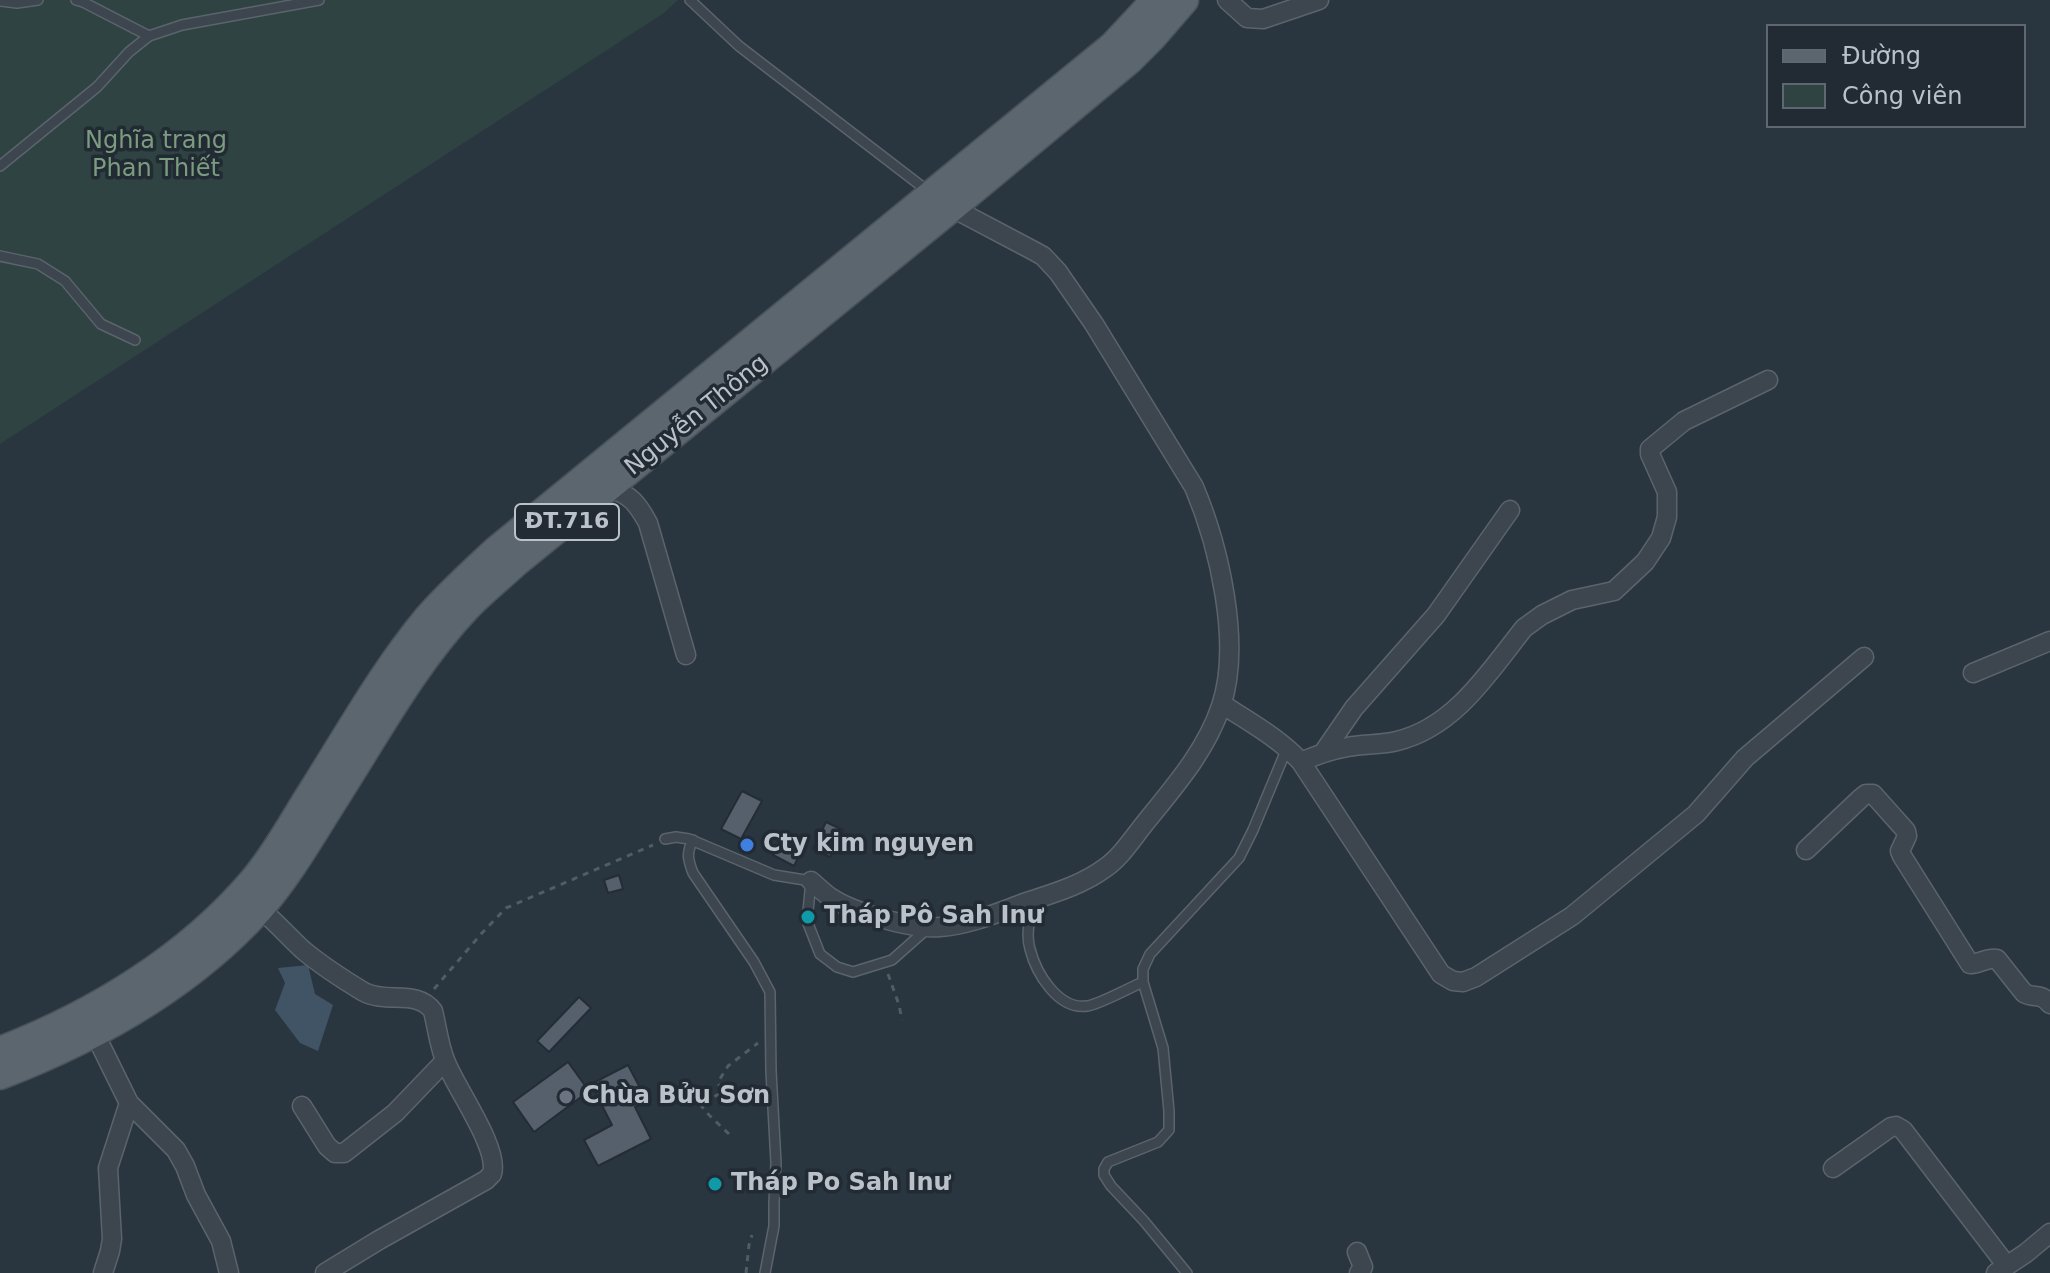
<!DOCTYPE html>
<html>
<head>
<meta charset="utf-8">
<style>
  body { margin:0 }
  #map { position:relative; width:2050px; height:1273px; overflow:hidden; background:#29353f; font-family:"DejaVu Sans",sans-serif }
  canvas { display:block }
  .legend { position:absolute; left:1766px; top:24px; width:260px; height:104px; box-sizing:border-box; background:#222b34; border:2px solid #5f6770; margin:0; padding:10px 14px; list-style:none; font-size:24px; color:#bac1c9 }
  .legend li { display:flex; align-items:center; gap:16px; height:40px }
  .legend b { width:40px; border:2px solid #5f6770 }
</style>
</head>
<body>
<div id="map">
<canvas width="2050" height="1273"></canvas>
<ul class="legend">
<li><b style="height:10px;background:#5b666e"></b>Đường</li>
<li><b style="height:22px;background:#2e4342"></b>Công viên</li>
</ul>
</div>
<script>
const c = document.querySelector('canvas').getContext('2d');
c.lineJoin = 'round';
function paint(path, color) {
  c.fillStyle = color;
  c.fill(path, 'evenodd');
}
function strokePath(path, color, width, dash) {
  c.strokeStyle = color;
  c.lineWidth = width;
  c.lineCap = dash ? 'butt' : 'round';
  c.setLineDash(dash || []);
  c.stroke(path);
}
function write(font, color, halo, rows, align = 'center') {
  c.font = font + ' "DejaVu Sans",sans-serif';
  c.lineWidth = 7;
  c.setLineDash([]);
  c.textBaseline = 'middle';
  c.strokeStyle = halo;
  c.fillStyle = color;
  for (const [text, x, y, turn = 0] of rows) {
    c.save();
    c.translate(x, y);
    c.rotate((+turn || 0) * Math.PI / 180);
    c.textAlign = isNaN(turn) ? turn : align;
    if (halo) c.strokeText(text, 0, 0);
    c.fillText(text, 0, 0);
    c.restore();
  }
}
const green = new Path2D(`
  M0,0h678l-14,13 -664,431z`);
const water = new Path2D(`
  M308,965l7,29 18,11 -15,46 -18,-8 -25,-33 10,-27 -7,-15z`);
const building = new Path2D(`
  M742,791l20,10 -21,38 -20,-10z
  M826,822l17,8 -13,27 -17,-8z
  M780,841l21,11 -7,14 -21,-11z
  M619,875l4,14 -15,4 -4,-13z
  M579,997l12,11 -42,44 -12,-11z
  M568,1062l21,29 -55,41 -21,-30z
  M628,1065l19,36 -12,6 16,32 -53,27 -14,-26 28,-15 -21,-41z`);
const path = new Path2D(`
  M888,974l11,31 3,15
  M434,989l48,-56 24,-25 147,-63
  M729,1134l-20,-19 -10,-12 23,-10 -4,-11 10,-16 30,-23
  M746,1273l3,-28 3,-10`);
const service = new Path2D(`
  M76,0l7,2 66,34
  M690,0l49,46 190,146
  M0,1l17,2 21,-3
  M0,166l97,-79 32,-35 20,-16 33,-11 137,-25
  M0,256l38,8 27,17 36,43 34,16
  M665,839l11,-2 13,2 85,36 37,6 -4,40 13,33 17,13 16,5 39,-12 36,-32
  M693,840c-7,13 -5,20 0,33l61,89 16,30 1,79 5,92 -2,40v23l-9,47
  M1034,900c-3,15 -9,33 -4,49 6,24 28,61 57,57 11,-1 44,-19 56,-24
  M1187,1273l-43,-52 -33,-35 -7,-11v-6l4,-7 50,-20 11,-12v-19l-6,-63 -20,-66v-13l7,-15 89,-96 14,-28 34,-82`);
const minor = new Path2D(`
  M1227,0l20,18 16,1 56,-19
  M609,488c22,7 28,15 39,35l38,132
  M1973,673l77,-32
  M1222,704c27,18 57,34 79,58l140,212 12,7 10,1 13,-5 96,-61 124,-102 49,-56 119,-101
  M1323,753l31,-45 82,-93 74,-105
  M1301,762c15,-7 30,-12 47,-15 16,-3 33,-2 49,-6 58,-14 92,-69 127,-113l18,-13 30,-15 42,-9 31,-29 16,-24 6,-21v-25l-17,-38v-5l34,-28 84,-41
  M1806,850l55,-52 5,-4h7l33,37 1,5 -7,15 2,5 68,108c10,0 17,-7 27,-5l27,34c11,6 16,-1 26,11
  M811,881c6,5 12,11 19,16 22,15 83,33 110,30 30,-2 59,-15 87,-25 27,-9 55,-17 78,-34 16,-11 28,-30 40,-45 29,-36 61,-72 76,-117 21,-62 -2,-160 -27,-219l-100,-163 -36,-52 -15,-16 -9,-5 -89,-47
  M253,903c18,14 33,31 50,47 18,15 41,30 61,42 23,12 53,-3 69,19 4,16 6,34 12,49 9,26 55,88 47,114l-6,6 -107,60 -54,33
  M95,1034l34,69 47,47 9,16 11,29 25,46 8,32
  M302,1106l25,40 8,7h9l51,-40 50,-52
  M1833,1168l58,-41 5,-1 7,4 104,136
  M1357,1252l6,15 -4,6
  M103,1273l7,-22 2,-12 -4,-71 21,-65
  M1996,1273l30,-20 24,-20`);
const primary = new Path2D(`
  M0,1051c94,-36 188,-93 254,-171 23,-27 40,-60 60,-91 36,-57 70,-118 114,-171 21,-24 45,-46 69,-68l616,-504 43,-46
  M0,1075c96,-37 189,-89 259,-166 28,-32 50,-70 72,-105 42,-65 82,-140 135,-196 15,-16 33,-30 49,-45l436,-355 178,-148 23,-23 32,-37`);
const markers = [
  [747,845,8,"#3f7fe0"],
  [808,917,8,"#0f9aa8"],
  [566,1097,8,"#6b7280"],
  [715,1184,8,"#0f9aa8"]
];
const shields = [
  [567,522,104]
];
const shieldNames = [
  ["ĐT.716",567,522]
];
const parkNames = [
  ["Nghĩa trang",156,142],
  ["Phan Thiết",156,170]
];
const streetNames = [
  ["Nguyễn Thông",697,416,-39]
];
const poiNames = [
  ["Cty kim nguyen",763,845],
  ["Tháp Pô Sah Inư",824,917],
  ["Chùa Bửu Sơn",582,1097],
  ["Tháp Po Sah Inư",731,1184]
];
paint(green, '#2e4342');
paint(water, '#415466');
paint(building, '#55606c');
strokePath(building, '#242d36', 2);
strokePath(service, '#5b646c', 12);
strokePath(minor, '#5b646c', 21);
strokePath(primary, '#4a525b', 31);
strokePath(path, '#4d5f60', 3, [6, 6]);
strokePath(service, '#3d464f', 9);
strokePath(minor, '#3d464f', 18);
strokePath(primary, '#5b666e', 28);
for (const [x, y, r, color] of markers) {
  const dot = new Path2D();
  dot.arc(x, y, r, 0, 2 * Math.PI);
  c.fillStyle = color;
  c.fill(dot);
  strokePath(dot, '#222b34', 3);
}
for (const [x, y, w] of shields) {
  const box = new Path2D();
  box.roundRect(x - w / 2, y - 18, w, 36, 6);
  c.fillStyle = '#222b34';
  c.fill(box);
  strokePath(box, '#bac1c9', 2);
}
write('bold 22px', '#bac1c9', null, shieldNames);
write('24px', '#7b9c7f', '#222b34', parkNames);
write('24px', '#bac1c9', '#222b34', streetNames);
write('bold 24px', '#bac1c9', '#222b34', poiNames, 'left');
</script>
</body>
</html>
